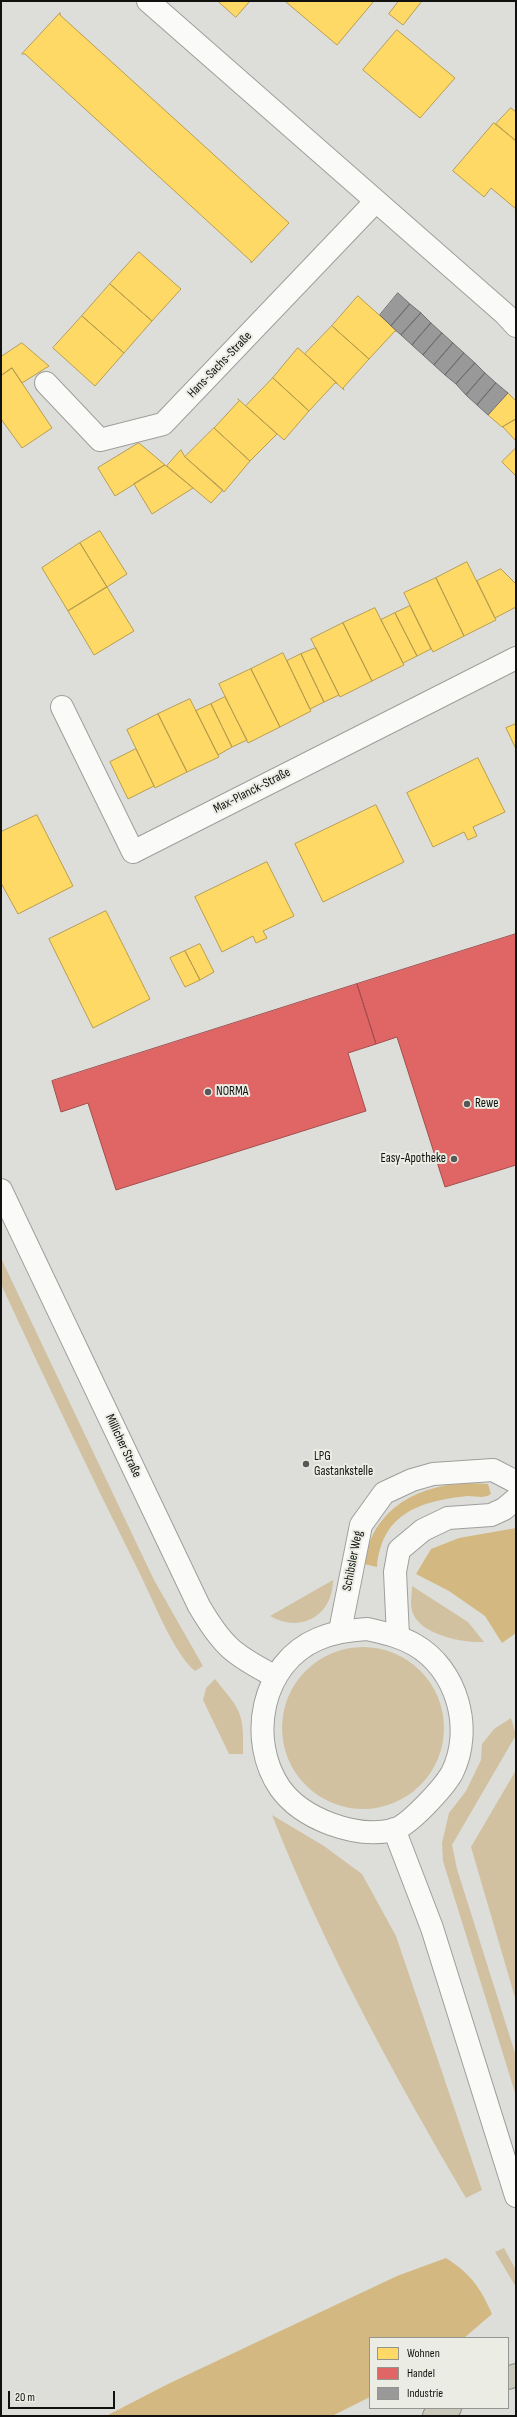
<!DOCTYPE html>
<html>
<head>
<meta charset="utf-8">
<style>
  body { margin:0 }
  #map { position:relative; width:517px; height:2417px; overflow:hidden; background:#dddeda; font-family:"Sofia Sans Condensed",sans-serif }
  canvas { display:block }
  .frame { position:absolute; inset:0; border:2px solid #11120f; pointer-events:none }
  .legend { position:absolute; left:369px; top:2337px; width:140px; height:72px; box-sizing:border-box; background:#ebede5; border:1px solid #94958f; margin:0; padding:5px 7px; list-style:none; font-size:12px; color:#11120f }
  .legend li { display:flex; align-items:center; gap:8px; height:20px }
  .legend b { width:20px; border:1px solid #94958f }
  .scale { position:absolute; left:8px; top:2391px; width:107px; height:18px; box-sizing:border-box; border:2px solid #11120f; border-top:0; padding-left:5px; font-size:12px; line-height:14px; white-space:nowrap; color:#11120f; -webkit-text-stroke:3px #ebede5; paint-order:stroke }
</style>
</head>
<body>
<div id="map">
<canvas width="517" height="2417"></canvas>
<div class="frame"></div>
<ul class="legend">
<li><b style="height:11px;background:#ffd966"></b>Wohnen</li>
<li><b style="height:11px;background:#e06666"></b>Handel</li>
<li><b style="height:11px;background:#999"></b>Industrie</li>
</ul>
<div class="scale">20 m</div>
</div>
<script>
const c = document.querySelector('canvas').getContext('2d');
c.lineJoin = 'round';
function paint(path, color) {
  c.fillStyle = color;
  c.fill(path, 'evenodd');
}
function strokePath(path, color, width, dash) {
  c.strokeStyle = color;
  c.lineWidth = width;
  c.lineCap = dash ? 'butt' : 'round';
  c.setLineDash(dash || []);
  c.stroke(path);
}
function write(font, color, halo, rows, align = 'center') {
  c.font = font + ' "Sofia Sans Condensed",sans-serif';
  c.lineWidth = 4;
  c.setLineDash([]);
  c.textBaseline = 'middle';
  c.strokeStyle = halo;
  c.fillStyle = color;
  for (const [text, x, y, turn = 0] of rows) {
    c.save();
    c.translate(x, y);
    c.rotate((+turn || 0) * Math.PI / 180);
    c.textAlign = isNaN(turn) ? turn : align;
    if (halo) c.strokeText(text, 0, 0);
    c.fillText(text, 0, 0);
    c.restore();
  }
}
const green = new Path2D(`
  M1,1258l153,322 49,86 -8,5c-21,-17 -42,-71 -55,-97 -48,-96 -94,-192 -139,-290z
  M333,1580c0,35 -32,54 -63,36z
  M412,1586l56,36 16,20c-21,1 -65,-7 -72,-31 -2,-7 0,-17 0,-25z
  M282 1728a81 81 0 1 1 162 0a81 81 0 1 1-162 0Z
  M215,1679c26,32 29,33 28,75h-14l-26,-54 3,-12z
  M511,1718l5,17 -64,110 5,24 59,187v40l-73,-235 -1,-18 7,-30 17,-22 15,-31 1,-16 12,-15z
  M516,1770v231l-45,-154z
  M272,1815l52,31 38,28 34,62 86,254 -16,8c-73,-124 -141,-249 -194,-383z
  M504,2248l12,22v17l-21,-35z`);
const forest = new Path2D(`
  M488,1484l3,10c-8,5 -14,2 -23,2 -48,5 -86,17 -91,71l-13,-3c9,-62 66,-85 124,-80z
  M516,1528v105l-14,10 -17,-27 -36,-25 -33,-17 15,-25 28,-11z
  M446,2258c25,16 34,29 46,56l-28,24h-94v59l-38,19h-226l62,-32 229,-108z`);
const homes = new Path2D(`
  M218,1h32l-14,16z
  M287,1h87l-37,44 -51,-43z
  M399,1h23l-19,24 -14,-11z
  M60,13v2l229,208 -38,40v-2l-226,-207h-3z
  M397,30l58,48 -35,40 -57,-48z
  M511,108l5,4v29l-20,-17z
  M494,123l22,18v68l-25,-21 -7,9 -31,-26z
  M139,252l42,37 -29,32 -42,-37z
  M110,284l42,37 -28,32 -42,-37z
  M358,296l39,35h-2l-26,28 -37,-33z
  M82,316l42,37 -29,33 -42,-38z
  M332,326l37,33 -26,29 1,2 -39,-36z
  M22,343l27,23 -27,17 -10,-15 -10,7 -1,-2v-16z
  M298,348l39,35h-2l-26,28 -36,-33z
  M12,368l40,60 -30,20 -21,-29v-43z
  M273,378l36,33 -25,29 -38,-34z
  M508,393l8,8v18l-14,8 -14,-12z
  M238,399l39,35 -27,27 -36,-33 25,-27z
  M516,419v22l-13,-14z
  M214,428l36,33 -26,31 -39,-35z
  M139,443l26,22 -50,31 -17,-28z
  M516,448v28l-14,-14z
  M181,450l4,7 38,33 -12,13 -44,-37z
  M165,465l28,23 -41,26 -18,-30z
  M100,531l27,43 -20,13 -27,-44z
  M80,543l27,44 -39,24 -26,-43z
  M467,562l29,58 -32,16 -28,-58z
  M501,569l15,15v23l-21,11 -18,-37z
  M436,578l28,58 -31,16 -29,-59z
  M107,587l27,44 -40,24 -26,-44z
  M410,606l21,43 -14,7 -22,-43z
  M375,608l29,57 -32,16 -29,-58z
  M395,613l22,43 -14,7 -22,-43z
  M343,623l29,58 -32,16 -29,-58z
  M316,648l23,47 -15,7 -23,-48z
  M283,653l28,58 -31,16 -29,-58z
  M301,654l23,48 -14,7 -23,-48z
  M251,669l29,58 -32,16 -29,-59z
  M225,697l22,43 -15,7 -21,-43z
  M190,699l29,58 -32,15 -29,-58z
  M211,704l21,43 -14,8 -22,-44z
  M158,714l29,58 -32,16 -28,-58z
  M516,724v25l-10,-21z
  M136,749l18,37 -26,13 -18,-37z
  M478,758l27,54 -32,15 4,9 -9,4 -4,-8 -31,15 -26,-54z
  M376,805l28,57 -81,40 -28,-58z
  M37,815l36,71 -55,28 -17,-31v-51z
  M267,862l27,54 -31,15 4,7 -11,5 -3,-7 -31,16 -27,-55z
  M106,911l44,88 -57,29 -44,-89z
  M200,944l14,28 -14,8 -15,-29z
  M185,951l15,29 -15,7 -15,-29z`);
const shops = new Path2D(`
  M516,934v231l-71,22 -48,-150 -21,7 -19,-60z
  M357,984l19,60 -28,9 18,58 -250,79 -28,-87 -27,9 -9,-31z`);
const industry = new Path2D(`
  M398,293l12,11 -19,22 -11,-11z
  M410,304l11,9 -20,22 -10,-9z
  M421,313l10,10 -19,22 -11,-10z
  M431,323l11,10 -19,22 -11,-10z
  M442,333l11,10 -19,22 -11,-10z
  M453,343l11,10 -19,22 -11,-10z
  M464,353l11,10 -19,21 -11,-9z
  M475,363l10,10 -19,22 -10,-11z
  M485,373l11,10 -19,22 -11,-10z
  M496,383l12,10 -20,22 -11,-10z`);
const street = new Path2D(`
  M148,1l357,313 11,12
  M46,383l54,57 63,-16 213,-223
  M62,707l71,145 383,-194
  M340,1631l21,-106 23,-32 28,-13 21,-6 60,-4 23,12
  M398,1636l-3,-64 4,-22 24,-20 25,-12 43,-3 13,-6 12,-10`);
const secondary = new Path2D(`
  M1,1190l198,416c24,41 35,49 77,71
  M367,1629c17,4 33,7 48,16 42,24 59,84 37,128 -8,14 -43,53 -59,57 -37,9 -91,-11 -113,-42 -33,-48 -19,-125 38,-149 16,-7 32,-9 49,-10z
  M394,1829l38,99 84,268`);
const highway = new Path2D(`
  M508,2378l8,-3
  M434,2416l16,-8`);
const markers = [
  [208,1092,4,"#585956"],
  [467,1104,4,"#585956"],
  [454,1159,4,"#585956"],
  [306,1464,4,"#585956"]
];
const streetNames = [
  ["Hans-Sachs-Straße",220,365,-46],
  ["Max-Planck-Straße",252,791,-27],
  ["Millicher Straße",123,1446,65],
  ["Schibsler Weg",353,1561,-79]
];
const poiNames = [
  ["NORMA",216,1092],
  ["Rewe",475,1104],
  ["Easy-Apotheke",446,1159,"right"],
  ["LPG",314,1457],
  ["Gastankstelle",314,1472]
];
paint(green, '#d1c1a1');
paint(forest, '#d3b981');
paint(homes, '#ffd966');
strokePath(homes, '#b89d4c', 1);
paint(shops, '#e06666');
strokePath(shops, '#a24d4c', 1);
paint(industry, '#999');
strokePath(industry, '#707070', 1);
strokePath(street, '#9e9f9b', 24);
strokePath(secondary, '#9e9f9b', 24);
strokePath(highway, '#8f8e7e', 24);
strokePath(street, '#fafaf9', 22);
strokePath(secondary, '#fafaf9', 22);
strokePath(highway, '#cac9bb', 22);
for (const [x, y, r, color] of markers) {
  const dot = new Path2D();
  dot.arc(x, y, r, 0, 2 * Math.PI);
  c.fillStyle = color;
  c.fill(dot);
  strokePath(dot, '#ebede5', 1.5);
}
write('13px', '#11120f', '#ebede5', streetNames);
write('13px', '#11120f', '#ebede5', poiNames, 'left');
</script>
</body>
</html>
